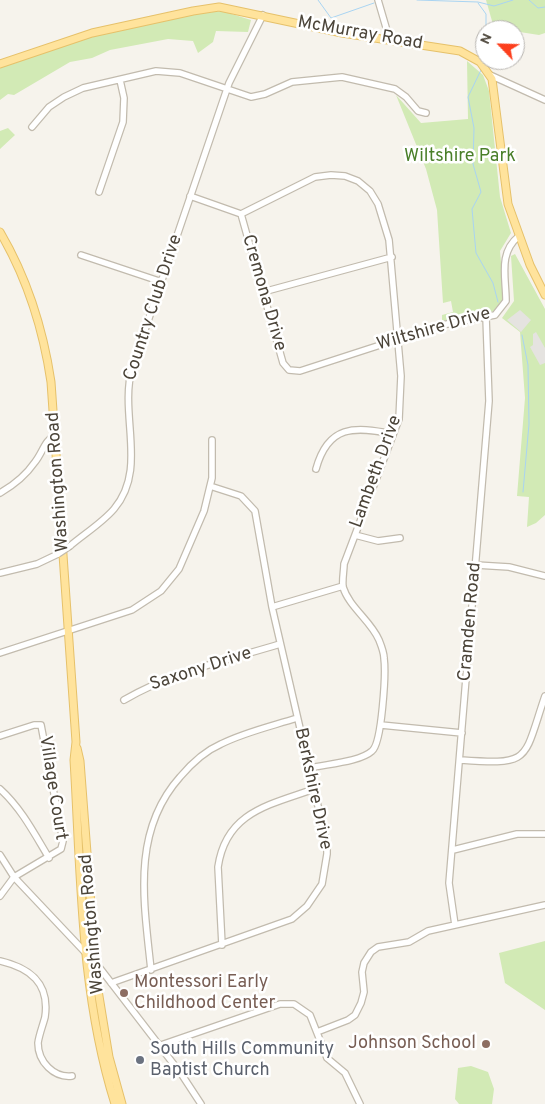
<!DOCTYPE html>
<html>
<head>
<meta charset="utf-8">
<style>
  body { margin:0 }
  #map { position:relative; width:545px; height:1104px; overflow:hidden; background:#f6f3ec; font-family:Overpass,sans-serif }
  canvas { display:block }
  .north { position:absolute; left:475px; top:20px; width:50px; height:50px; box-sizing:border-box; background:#fff; border:1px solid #b7b4b0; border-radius:50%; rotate:294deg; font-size:14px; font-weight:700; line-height:20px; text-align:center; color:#4b4439 }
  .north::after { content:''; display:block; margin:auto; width:18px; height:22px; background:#fc3f1d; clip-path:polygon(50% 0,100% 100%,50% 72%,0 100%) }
</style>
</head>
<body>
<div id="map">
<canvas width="545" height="1104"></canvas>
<div class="north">N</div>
</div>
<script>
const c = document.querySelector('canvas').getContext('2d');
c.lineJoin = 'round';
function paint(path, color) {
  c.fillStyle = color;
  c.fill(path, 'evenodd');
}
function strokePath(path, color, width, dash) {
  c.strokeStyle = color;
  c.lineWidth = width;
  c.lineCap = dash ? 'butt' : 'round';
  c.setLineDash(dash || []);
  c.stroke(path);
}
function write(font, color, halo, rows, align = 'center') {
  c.font = font + ' Overpass,sans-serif';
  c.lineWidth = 5;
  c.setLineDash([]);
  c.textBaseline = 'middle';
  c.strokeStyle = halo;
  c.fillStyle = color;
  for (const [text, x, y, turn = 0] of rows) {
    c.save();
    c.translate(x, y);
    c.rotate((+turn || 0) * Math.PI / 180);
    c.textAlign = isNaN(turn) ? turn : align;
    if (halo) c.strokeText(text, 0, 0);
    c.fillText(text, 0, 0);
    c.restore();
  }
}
const green = new Path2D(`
  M486,0h59v33l-6,2 -45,-7z
  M222,11l29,9 -3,12 -32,-1 -3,11 -15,11 -5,-12 -25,-2 -58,11 -18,8 -22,4 -56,33 -6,-1 -8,6v-33c71,-27 147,-49 222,-56z
  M467,61l16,14 6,16 11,106 11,36 -11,18 4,44 -4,11 -8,6 -50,9v-6l11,-3 -2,-11 -8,2 -6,-93 -11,-41 -30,-74 25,28 47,-4z
  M8,128l7,7 -15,14v-18z
  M515,254l30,55v206l-9,8 -9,4 2,-30 -12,-1 8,-98 -5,-66 -18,-14 12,-17 -3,-45z
  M545,941v69l-40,-27 -6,-30z
  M471,1066l17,6 6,17 -2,15h-33l-4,-5 3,-31z`);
const parking = new Path2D(`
  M520,310l11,10 -10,12 -14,-12z
  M536,332l9,16v15l-5,2 -10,-18 3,-2v-11z`);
const stream = new Path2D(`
  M318,0l13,18 43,-15
  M417,0l61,2 16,4 19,-6
  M529,0l9,8 7,-1
  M478,3l8,11v16
  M483,55l2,-15
  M481,70l-13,27 6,31 -1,36 8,28 -9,17 4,44 17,30 5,19
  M522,335l6,30 1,59 -6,68`);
const minor = new Path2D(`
  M378,0l12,41
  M490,75l55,25
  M32,127l17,-20 15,-10 19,-9 73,-17 24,2 71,24 14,-3 27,-12 50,-5 53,12 11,8 12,14 8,2
  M99,192l24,-70 1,-24 -4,-18
  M190,196l51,18 74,-37 16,-2 14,1 13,5 12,10 8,13 11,36 12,136 -2,43 -55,145c0,6 -2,16 -1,23 6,20 28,34 36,53 2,5 5,13 5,18 2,15 -2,85 -12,93 -12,11 -46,13 -62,17
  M241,214l42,149 6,7 11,1 142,-46 53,-10 11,-14c0,-24 -8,-48 13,-65
  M81,255l81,27
  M263,292l129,-35
  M316,469c12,-44 38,-43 77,-35
  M0,493c14,-8 26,-18 35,-31 8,-10 9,-21 21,-28
  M355,535l23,6 22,-3
  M70,546c14,-12 32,-23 44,-37 34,-40 5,-93 18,-141l97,-285 34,-68
  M476,565l33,2 36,9
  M0,573l37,-9 21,-10
  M272,607l71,-21
  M0,653l132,-43 29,-19 18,-22 25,-58 8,-33v-38
  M124,700c48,-28 104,-40 156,-56
  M381,725l81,8
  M0,736l34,-11h7l22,116 -2,8 -47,28 -14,19
  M461,760c71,5 62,1 84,-64
  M0,789c21,19 34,44 49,69
  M453,850l64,-16h28
  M0,855l14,22 85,90 83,108 19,29
  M455,925l-6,-42 40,-482 -3,-84
  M222,945l-4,-78c8,-55 51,-62 96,-78
  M0,961c30,7 50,22 45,56 -2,8 -6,18 -7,26 0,19 16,35 34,33
  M151,970c-7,-68 -20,-138 29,-193 11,-13 25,-26 41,-33 24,-12 51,-18 76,-26
  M111,983l181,-64 15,-13 15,-22 5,-30v-9l-55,-238 -17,-96 -14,-15 -31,-10
  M317,1032l31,-12 7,-5 6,-12 3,-11 -2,-20 2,-9 7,-11 7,-5 31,-5 19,-11 117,-26
  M158,1046l122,-42h14l16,11 17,43 18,15 15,31`);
const major = new Path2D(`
  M0,64l92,-31 101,-22 26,-4 123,26 118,18 20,11 12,17 16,125 22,61 15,30
  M0,232c27,46 43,96 51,150l25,360 -2,18c7,115 6,233 41,344
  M77,748l3,13 17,223 12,73 13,47`);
const minorBridge = new Path2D(`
  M58,554l12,-8`);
const markers = [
  [124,993,5,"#8d6e63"],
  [486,1044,5,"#8d6e63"],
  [140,1060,5,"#6b7280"]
];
const streetNames = [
  ["McMurray Road",360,34,10],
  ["Cremona Drive",263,293,74],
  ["Country Club Drive",154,308,-72],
  ["Wiltshire Drive",434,330,-16],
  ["Lambeth Drive",377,472,-70],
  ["Washington Road",59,482,-94],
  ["Cramden Road",471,622,-85],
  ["Saxony Drive",201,670,-18],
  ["Village Court",52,788,81],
  ["Berkshire Drive",312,789,78],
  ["Washington Road",93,924,-95]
];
const parkNames = [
  ["Wiltshire Park",460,157]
];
const educationNames = [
  ["Montessori Early",134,983],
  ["Childhood Center",134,1004],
  ["Johnson School",476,1044,"right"]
];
const worshipNames = [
  ["South Hills Community",150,1050],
  ["Baptist Church",150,1071]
];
paint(green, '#d2eab5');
paint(parking, '#e5e3e0');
strokePath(stream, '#a9d4f2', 1);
strokePath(minor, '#c2bbae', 8);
strokePath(major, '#e6c16a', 9);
strokePath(minor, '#fff', 5.5);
strokePath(major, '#ffe39c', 7);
strokePath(minorBridge, '#c2bbae', 8, []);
strokePath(minorBridge, '#fff', 5.5);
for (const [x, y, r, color] of markers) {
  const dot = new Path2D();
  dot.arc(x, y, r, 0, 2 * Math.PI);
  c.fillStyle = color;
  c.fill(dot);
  strokePath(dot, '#fff', 2);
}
write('18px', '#4b4439', '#fff', streetNames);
write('18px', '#4a7f2a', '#fff', parkNames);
write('18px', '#785e54', '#fff', educationNames, 'left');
write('18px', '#5b616d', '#fff', worshipNames, 'left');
</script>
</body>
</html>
